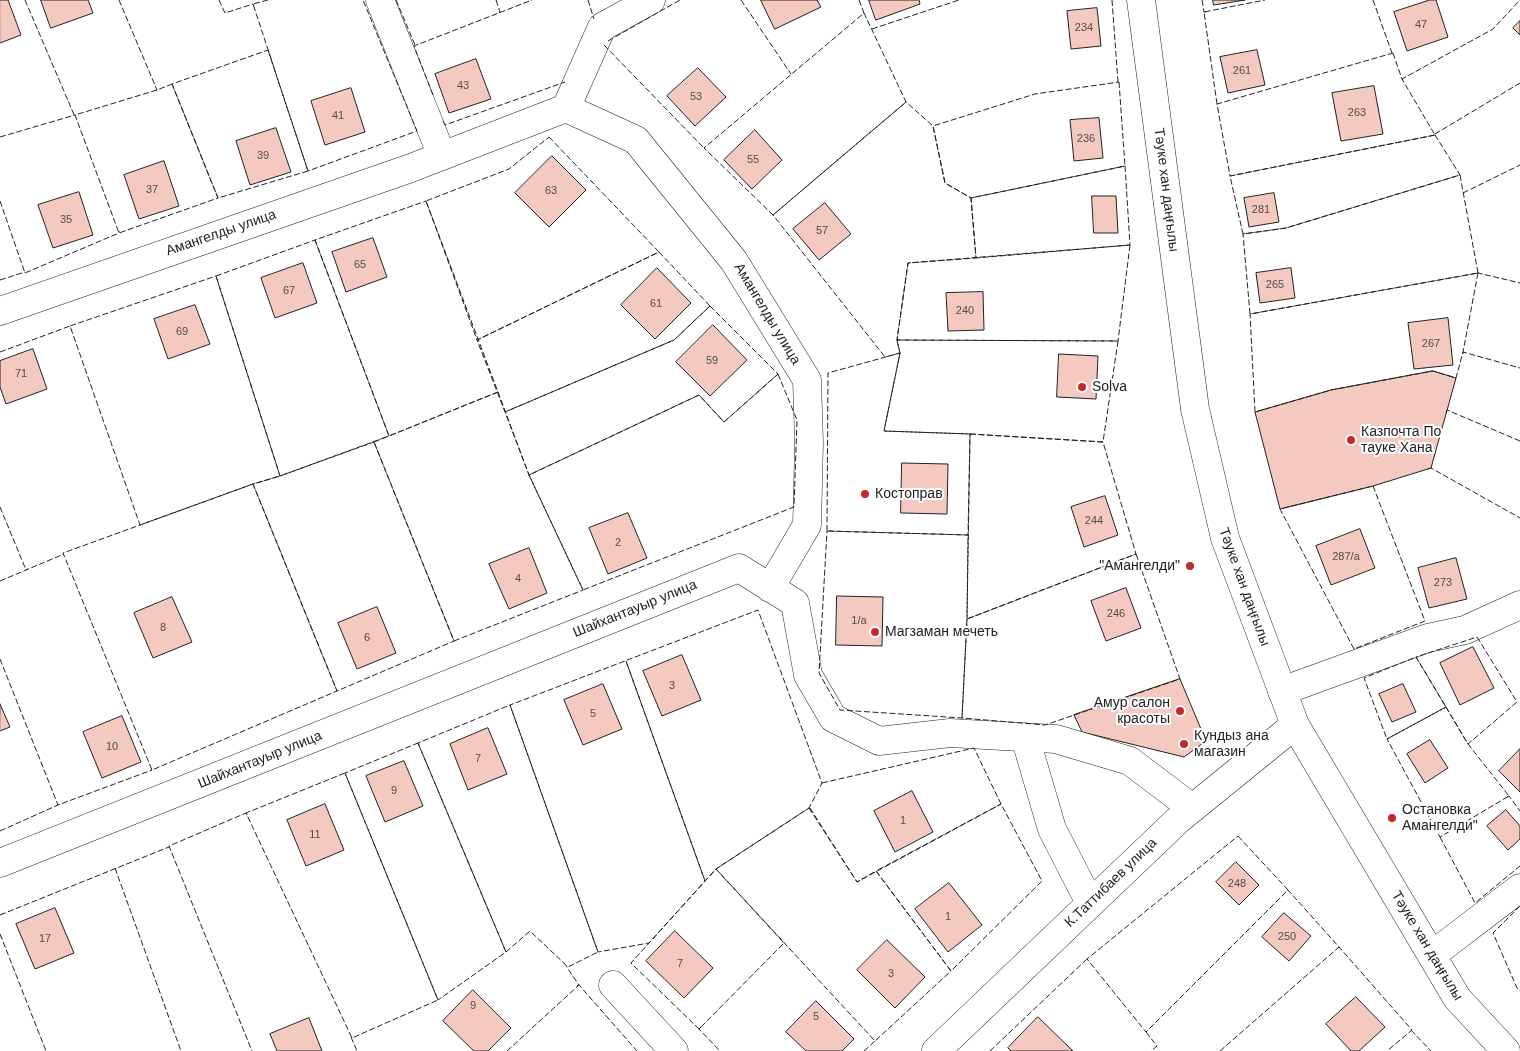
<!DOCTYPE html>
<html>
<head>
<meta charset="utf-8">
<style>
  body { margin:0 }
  canvas { display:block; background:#fff }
</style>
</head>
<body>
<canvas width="1520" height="1051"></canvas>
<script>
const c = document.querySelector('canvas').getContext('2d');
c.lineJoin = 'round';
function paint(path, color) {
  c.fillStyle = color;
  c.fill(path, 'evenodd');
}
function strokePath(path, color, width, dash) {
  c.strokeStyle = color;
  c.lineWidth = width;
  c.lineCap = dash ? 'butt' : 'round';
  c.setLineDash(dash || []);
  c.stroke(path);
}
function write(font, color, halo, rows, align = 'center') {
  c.font = font + ' Arial,sans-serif';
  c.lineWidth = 4;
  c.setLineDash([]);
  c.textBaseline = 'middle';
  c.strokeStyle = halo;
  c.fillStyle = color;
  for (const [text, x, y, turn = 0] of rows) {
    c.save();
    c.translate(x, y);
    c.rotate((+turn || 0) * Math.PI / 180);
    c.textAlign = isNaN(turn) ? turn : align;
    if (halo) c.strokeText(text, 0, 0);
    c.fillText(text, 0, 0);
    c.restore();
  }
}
const building = new Path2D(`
  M0,0h8l13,35 -21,8z
  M41,0h47l5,13 -42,15z
  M761,0h56l4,7 -46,22z
  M869,0h50l1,4 -44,16z
  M1213,0h32l-31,5z
  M1430,0h6l12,37 -41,14 -13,-39z
  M1097,8l4,38 -30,3 -4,-38z
  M1520,21v14l-7,-7z
  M1257,50l8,35 -37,8 -8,-36z
  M476,59l15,40 -42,14 -14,-39z
  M698,68l28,29 -31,29 -28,-30z
  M1374,86l9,48 -42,7 -9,-48z
  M351,88l14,44 -40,13 -14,-44z
  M1099,118l4,40 -29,3 -4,-41z
  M276,128l15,44 -41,13 -14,-44z
  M755,130l27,30 -30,29 -28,-29z
  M552,156l34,34 -37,37 -34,-34z
  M164,161l15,45 -40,13 -15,-44z
  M79,192l14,43 -40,13 -15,-43z
  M1274,193l5,29 -30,5 -5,-29z
  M1092,196h24l2,37h-24z
  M825,203l26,31 -32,26 -26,-31z
  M373,238l14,39 -41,15 -14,-40z
  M303,263l14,40 -42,15 -14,-40z
  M657,268l34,35 -36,36 -34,-34z
  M1291,268l4,30 -35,5 -4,-30z
  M983,292l1,38 -36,1 -2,-38z
  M195,305l15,39 -42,15 -14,-40z
  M1448,318l5,47 -39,4 -6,-46z
  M713,325l34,35 -37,36 -34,-34z
  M33,349l14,40 -41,15 -6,-17v-26z
  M1059,354l39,2 -2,43 -39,-2z
  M1433,371l23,7 -25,90 -58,18 -93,23 -25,-97 76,-22z
  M902,463l46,1 -1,50 -46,-1z
  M1105,496l13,39 -34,12 -13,-40z
  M628,513l19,45 -39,16 -19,-46z
  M1360,529l15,39 -44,17 -15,-39z
  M529,548l18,45 -38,16 -20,-45z
  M1456,558l11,41 -38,9 -11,-40z
  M1126,588l15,40 -35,13 -15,-40z
  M837,596l46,1 -1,49 -46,-1z
  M172,597l20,45 -39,16 -19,-45z
  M377,607l19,46 -39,16 -19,-46z
  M1473,647l21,41 -34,17 -20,-42z
  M682,655l19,45 -39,16 -19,-45z
  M1180,679l26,62 -22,16 -102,-25 -8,-17z
  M603,684l19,45 -39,16 -19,-45z
  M1403,684l13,28 -24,10 -13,-28z
  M0,704l10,23 -10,4z
  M122,716l19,46 -39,16 -19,-46z
  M488,728l19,46 -39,16 -18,-46z
  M1430,740l18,28 -23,15 -18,-29z
  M1520,749v43l-21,-21z
  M404,761l19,45 -38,16 -19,-46z
  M912,791l21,41 -38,20 -21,-41z
  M325,804l19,46 -38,16 -19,-46z
  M1506,810l14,16v13l-12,11 -21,-24z
  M1236,862l23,23 -20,20 -23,-23z
  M949,883l33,42 -34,27 -33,-43z
  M55,908l19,45 -39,16 -19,-45z
  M1284,913l27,23 -22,25 -27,-24z
  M675,931l38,37 -29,30 -38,-37z
  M887,940l38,37 -30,31 -38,-38z
  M473,990l38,38 -23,23h-14l-31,-30z
  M1356,997l29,30 -26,24h-8l-25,-27z
  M816,1001l38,38 -12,12h-36l-20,-19z
  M1038,1017l35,34h-62l-3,-3z
  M309,1018l13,33h-45l-7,-17z`);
const minor = new Path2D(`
  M380,0l62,156
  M566,108l70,32 98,121 73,119 2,63 -2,82 -37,63
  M0,311l411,-143 155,-60 36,-81 49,-27
  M1282,691l146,-53 37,-8 55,-25
  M1025,737l27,92 38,74
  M0,863l739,-295 56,35 13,72 25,43 46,23 71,-8 106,6 74,22 62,47
  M1432,955l88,-67
  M613,985l61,66
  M936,1051l242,-231 117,-95`);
const major = new Path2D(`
  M1141,0l54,409 30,129 70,187 162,273 49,53`);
const fence = new Path2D(`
  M25,0l50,117
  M119,0l38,90 -2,1
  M219,0l6,13 28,-9 1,2
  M268,0l-15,4 55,167 109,-40 -54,-131
  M396,0l19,45
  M496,0l4,12 -1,1
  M588,0l6,19
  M741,0l50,74
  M859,0l5,13h-1
  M1112,0l6,82
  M1202,0l2,12h2
  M1373,0l19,53
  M872,29l87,-29
  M608,41l72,-41
  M604,45l100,103 1,-1
  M268,50l40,121 -90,27 -46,-114z
  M1393,53l9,26 33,56 -205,41 -13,-72z
  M1403,80l-1,-1 91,-50 27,-29
  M1119,82l6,84 -154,32 -26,-15 -12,-57 102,-32z
  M172,84l46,114 -99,35 -44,-118 82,-25z
  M433,95l-19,-49 118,-46
  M906,102l-133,113 112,142 15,-4 -3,-13 11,-77 68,-5 -5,-60 -26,-15 -12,-57 -27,-24 -42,-89 -160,135 69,67 133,-113
  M1217,104l-13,-92 61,-12
  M443,121l2,4 120,-43
  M1435,134l85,-51
  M1435,135l25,40 -174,53 -43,6 -13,-58z
  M0,137l75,-22
  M549,137l110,115 -182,88 -51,-139 83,-32z
  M1125,166l5,79 -154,13 -5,-60z
  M1460,175l18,98 -228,41 -7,-80 43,-6z
  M1463,193l57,-28
  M0,201l25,72 94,-40v-2
  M426,201l72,191 -109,44 -74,-196z
  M315,240l74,196 -109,40 -64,-200z
  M1130,245l-12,96 -221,-1 11,-77z
  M659,252l51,54 -36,34 -169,72 -28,-72z
  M1477,272l1,1 42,10
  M1478,273l-15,79 -7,26 -23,-7 -102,19 -76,22 -5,-98z
  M216,276l64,200 -27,8 -113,41 -70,-199z
  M0,280l25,-8
  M710,306l68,68 -54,48 -25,-27 -170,80 -24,-63 169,-72z
  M897,340l221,1 -15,101 -133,-8 -86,-3 16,-78z
  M0,352l70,-26 1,2
  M900,353l-16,78 86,3 -2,101 -141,-4 1,-158z
  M1463,354v-2l57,16
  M778,374l19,46 -3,87 -211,83 -54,-115 170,-80 25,27z
  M498,392l31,83 54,115 -129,51 -80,-199z
  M1446,413l1,-3 73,31
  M970,434l133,8 33,112 -169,65z
  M374,442l80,199 -117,50 -84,-207 27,-8z
  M1428,469l3,-1 89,50
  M253,484l84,207 -185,79 -89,-217z
  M1373,486l52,135 -71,28 -74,-140z
  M0,507l26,63 2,-1
  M827,531l141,4 -1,84 -5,99 -122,-8 -21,-37z
  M1136,554l44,125 -135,46 -83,-7 5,-99z
  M0,581l64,-27
  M1477,637l40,65 -49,42 -52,-87z
  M1416,657l30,50 -59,32 -23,-61z
  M0,659l58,146 94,-35 -1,-1
  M626,661l79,220 -56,62 -51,9 -88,-247 248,-95 64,173 -13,25 -93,61 -11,12 -79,-220
  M510,705l88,247 -30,15 -38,-36 -24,21 -88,-209z
  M1446,707l22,37 41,52 -69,41 -53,-98z
  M418,743l88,209 -68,48 -93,-227z
  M345,773l93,227 -86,38 -106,-225z
  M822,783l152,-35 27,56 41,77 -91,90 -75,-100 125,-67
  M1507,797l2,-1 11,15
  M809,808l48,74 19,-11 75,100 -76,70 -159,-172z
  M810,808l47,74 144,-78
  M247,815l-1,-2 -77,33 83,205
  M0,831l58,-26
  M1238,836l50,54 -142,142 -59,-73z
  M1440,837l35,66 45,-37
  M115,868l66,183
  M716,869l68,74 -85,86 -68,-66z
  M1520,906l-27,27 24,55 3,3
  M0,915l169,-68
  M0,934l46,117
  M1338,948l1,-1 73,83 -25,21
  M577,986l2,-1 58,66
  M701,1027l-2,2 21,22
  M1411,1030l20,21
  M1146,1032l11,14 -6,5
  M351,1037l6,14
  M507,1051l72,-66 -13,-19
  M864,1051l11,-10
  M990,1051l97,-92 1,2
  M1220,1051l119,-104 -51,-57`);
const markers = [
  [1082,387,5,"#c62828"],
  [1351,440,5,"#c62828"],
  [865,494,5,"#c62828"],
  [1190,566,5,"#c62828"],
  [875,632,5,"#c62828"],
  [1180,711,5,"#c62828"],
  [1184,744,5,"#c62828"],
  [1392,818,5,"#c62828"]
];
const numberNames = [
  ["47",1421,25],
  ["234",1084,28],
  ["261",1242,71],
  ["43",463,86],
  ["53",696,97],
  ["263",1357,113],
  ["41",338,116],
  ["236",1086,139],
  ["39",263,156],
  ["55",753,160],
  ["37",152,190],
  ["63",551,191],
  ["281",1261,210],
  ["35",66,220],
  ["57",822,231],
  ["65",360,265],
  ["265",1275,285],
  ["67",289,291],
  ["61",656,304],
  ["240",965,311],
  ["69",182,332],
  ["267",1431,344],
  ["59",712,361],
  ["71",21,374],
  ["244",1094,521],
  ["2",618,543],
  ["287/а",1346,557],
  ["4",518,579],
  ["273",1443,583],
  ["246",1116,614],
  ["1/а",859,621],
  ["8",163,628],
  ["6",367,638],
  ["3",672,686],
  ["5",593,714],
  ["10",112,747],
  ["7",478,759],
  ["9",394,791],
  ["1",903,821],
  ["11",315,835],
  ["248",1237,884],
  ["1",948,917],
  ["250",1287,937],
  ["17",45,939],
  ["7",680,964],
  ["3",891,974],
  ["9",473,1006],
  ["5",816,1017]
];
const streetNames = [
  ["Тәуке хан даңғылы",1166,190,83],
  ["Амангелды улица",221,233,-19],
  ["Амангелды улица",767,314,59],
  ["Тәуке хан даңғылы",1244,587,70],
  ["Шайхантауыр улица",635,609,-22],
  ["Шайхантауыр улица",260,760,-22],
  ["К.Таттибаев улица",1111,883,-44],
  ["Тәуке хан даңғылы",1427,946,59]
];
const poiNames = [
  ["Solva",1092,387],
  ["Казпочта По",1361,432],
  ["тауке Хана",1361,448],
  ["Костоправ",875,494],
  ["\"Амангелди\"",1180,566,"right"],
  ["Магзаман мечеть",885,632],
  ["Амур салон",1170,703,"right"],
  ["красоты",1170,719,"right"],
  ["Кундыз ана",1194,736],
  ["магазин",1194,752],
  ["Остановка",1402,810],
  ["Амангелди\"",1402,826]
];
paint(building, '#f3c9c0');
strokePath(building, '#222', 1);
strokePath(minor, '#222', 29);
strokePath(major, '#222', 29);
strokePath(minor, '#fff', 28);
strokePath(major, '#fff', 28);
strokePath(fence, '#222', 1, [6, 2.5]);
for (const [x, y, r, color] of markers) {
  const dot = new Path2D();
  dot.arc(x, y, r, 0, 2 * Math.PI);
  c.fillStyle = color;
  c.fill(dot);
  strokePath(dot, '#fff', 2);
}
write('11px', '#564c4a', null, numberNames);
write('14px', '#222', '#fff', streetNames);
write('14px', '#222', '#fff', poiNames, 'left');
</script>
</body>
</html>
